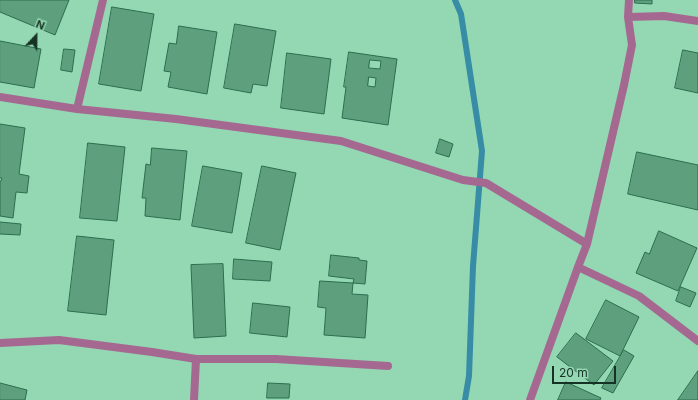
<!DOCTYPE html>
<html>
<head>
<meta charset="utf-8">
<style>
  body { margin:0 }
  #map { position:relative; width:698px; height:400px; overflow:hidden; background:#94d7b3; font-family:Inter,sans-serif }
  canvas { display:block }
  .north { position:absolute; left:16px; top:16px; width:40px; height:40px; -webkit-text-stroke:3px #94d7b3; paint-order:stroke; rotate:22deg; font-size:11px; font-weight:700; line-height:16px; text-align:center; color:#163224 }
  .north::after { content:''; display:block; margin:auto; width:14px; height:18px; background:#163224; clip-path:polygon(50% 0,100% 100%,50% 72%,0 100%) }
  .scale { position:absolute; left:552px; top:366px; width:64px; height:18px; box-sizing:border-box; border:2px solid #163224; border-top:0; padding-left:5px; font-size:12px; line-height:14px; white-space:nowrap; color:#163224; -webkit-text-stroke:3px #94d7b3; paint-order:stroke }
</style>
</head>
<body>
<div id="map">
<canvas width="698" height="400"></canvas>
<div class="north">N</div>
<div class="scale">20 m</div>
</div>
<script>
const c = document.querySelector('canvas').getContext('2d');
c.lineJoin = 'round';
function strokePath(path, color, width, dash) {
  c.strokeStyle = color;
  c.lineWidth = width;
  c.lineCap = dash ? 'butt' : 'round';
  c.setLineDash(dash || []);
  c.stroke(path);
}
function paint(path, color) {
  c.fillStyle = color;
  c.fill(path, 'evenodd');
}
const stream = new Path2D(`
  M455,0l6,14 21,137 -9,115 -4,110 -4,24`);
const building = new Path2D(`
  M0,0h69l-14,35 -55,-23z
  M635,0h17v4l-17,-1z
  M112,7l42,7 -13,77 -42,-7z
  M235,24l41,7 -9,55 -14,-2 -2,9 -27,-5z
  M179,26l38,6 -10,62 -39,-7 3,-15 -7,-1 5,-28 7,1z
  M0,41l41,8 -7,39 -34,-6z
  M64,49l11,1 -3,22 -11,-2z
  M683,50l15,3v40l-23,-5z
  M349,52l48,7 -9,66 -46,-7 4,-31h-2zM370,60l11,1 -1,8 -11,-1zM369,77l7,1 -1,9 -7,-1z
  M287,53l44,6 -7,55 -43,-6z
  M0,124l25,4 -6,46 10,2 -2,17 -11,-1 -3,26 -13,-2v-35h1l1,-3h-2z
  M440,139l13,5 -4,13 -13,-4z
  M88,143l37,4 -8,74 -37,-3z
  M152,148l35,3 -7,69 -35,-4 1,-18h-4l4,-34 4,1z
  M637,152l61,13v45l-70,-16z
  M203,166l39,7 -10,60 -40,-7z
  M262,166l34,7 -16,77 -34,-7z
  M0,222l21,2 -1,11 -20,-1z
  M659,231l38,17 -19,43 -42,-18 9,-21 4,2z
  M77,236l37,4 -8,75 -38,-4z
  M331,255l28,3v2l8,1 -2,23 -12,-1 1,-4 -25,-3z
  M234,259l38,3 -2,19 -37,-2z
  M223,264l3,72 -32,2 -3,-73z
  M320,281l33,2 -1,11 16,1 -3,43 -41,-3 2,-27 -8,-1z
  M681,287l15,6 -6,14 -14,-6z
  M606,300l33,17 -19,39 -34,-17z
  M253,303l37,4 -3,30 -37,-4z
  M576,333l37,28 -19,24 -37,-28z
  M624,350l10,6 -21,37 -11,-5z
  M698,371v29h-20z
  M566,382l35,16 -1,2h-42z
  M0,383l27,7 -2,10h-25z
  M268,383l22,1 -1,14h-22z`);
const street = new Path2D(`
  M628,17l36,-1 34,5
  M0,97l77,12 99,10 165,22 122,39 23,3 101,61
  M77,109l26,-109
  M578,267l61,29 59,45
  M0,343l59,-3 93,12 44,7h80l112,7
  M194,400l2,-41
  M530,400l48,-133 9,-23 37,-159 8,-40 -4,-28 1,-17`);
strokePath(stream, '#378da5', 6);
paint(building, '#5ea07e');
strokePath(building, '#2b6e4f', 1);
strokePath(street, '#a56991', 8);
</script>
</body>
</html>
